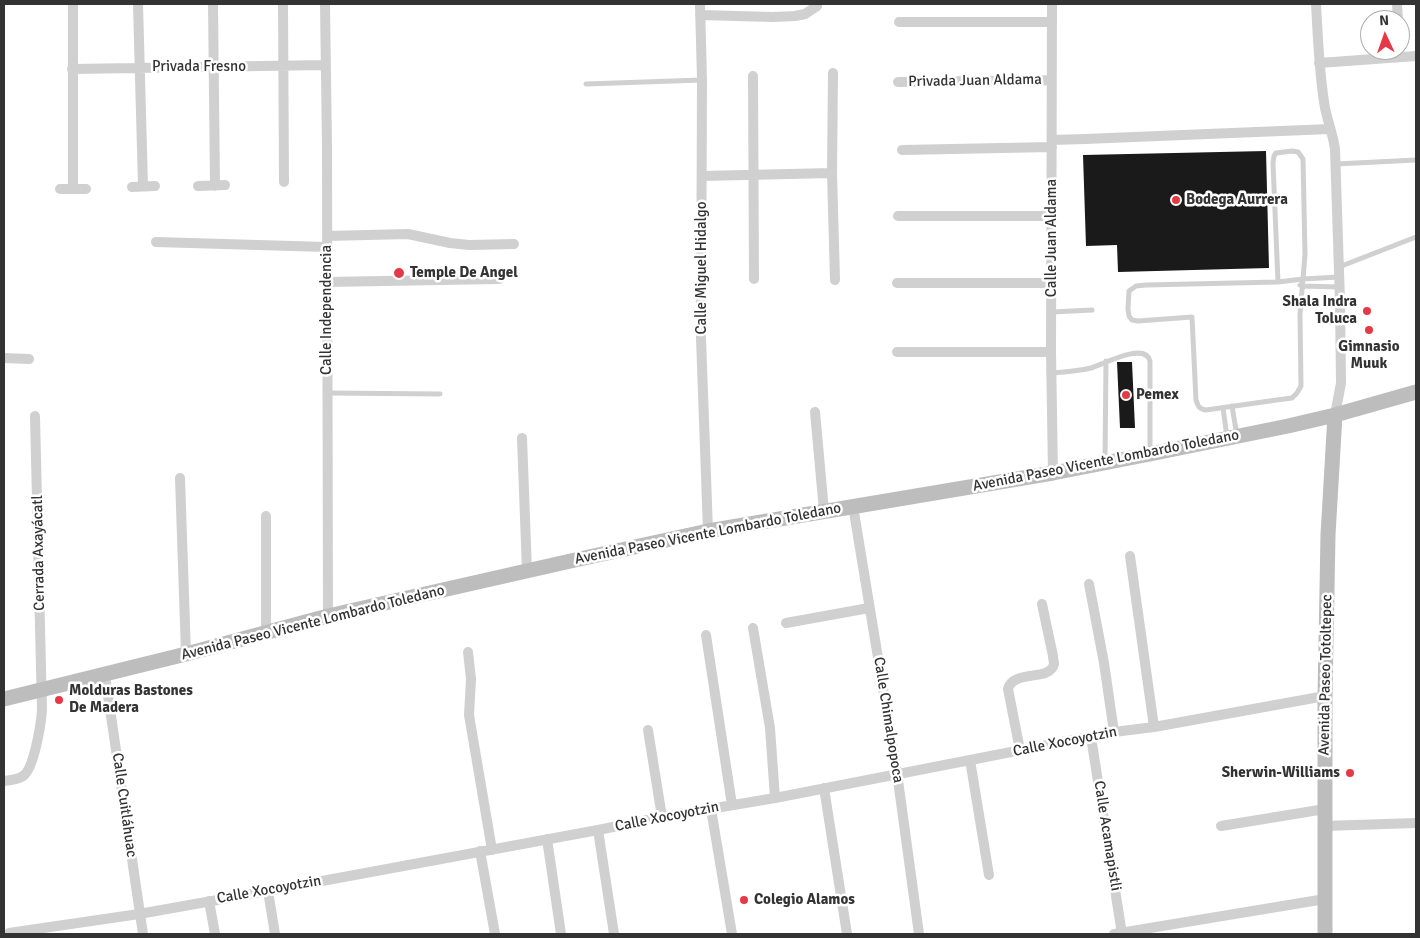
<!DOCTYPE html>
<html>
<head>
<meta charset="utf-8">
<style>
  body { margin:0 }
  #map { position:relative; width:1420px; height:938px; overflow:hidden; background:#fff; font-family:Signika,sans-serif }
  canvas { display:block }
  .frame { position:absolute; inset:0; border:5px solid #333; pointer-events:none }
  .north { position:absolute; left:1360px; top:10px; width:50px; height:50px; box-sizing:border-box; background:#fff; border:1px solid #adadad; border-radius:50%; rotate:357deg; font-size:14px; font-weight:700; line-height:20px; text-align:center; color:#333 }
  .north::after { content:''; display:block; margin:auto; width:18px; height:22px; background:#e63946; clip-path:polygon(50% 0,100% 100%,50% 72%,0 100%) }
</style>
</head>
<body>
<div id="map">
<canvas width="1420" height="938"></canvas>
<div class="frame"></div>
<div class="north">N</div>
</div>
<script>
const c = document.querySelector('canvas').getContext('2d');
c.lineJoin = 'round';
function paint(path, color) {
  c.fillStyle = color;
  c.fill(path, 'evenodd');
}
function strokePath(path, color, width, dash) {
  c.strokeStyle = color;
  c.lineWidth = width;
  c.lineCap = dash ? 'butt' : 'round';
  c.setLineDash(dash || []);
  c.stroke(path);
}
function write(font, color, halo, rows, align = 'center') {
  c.font = font + ' Signika,sans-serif';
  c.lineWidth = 5;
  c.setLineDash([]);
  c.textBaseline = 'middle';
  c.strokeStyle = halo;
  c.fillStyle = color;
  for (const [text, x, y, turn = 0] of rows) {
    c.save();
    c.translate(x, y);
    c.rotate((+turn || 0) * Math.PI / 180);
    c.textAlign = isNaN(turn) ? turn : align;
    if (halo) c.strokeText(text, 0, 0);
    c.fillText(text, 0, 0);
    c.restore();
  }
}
const building = new Path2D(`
  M1266,151l3,117 -151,4 -1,-27 -31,1 -3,-91z
  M1117,362h15l3,66h-15z`);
const lane = new Path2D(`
  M586,84l116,-4
  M1336,164l80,-4
  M1339,267l77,-30
  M1278,282l-5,-119 1,-7 2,-3 16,-2 6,1 5,7 2,96 -5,59 1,72 -4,7 -5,5 -8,1 -78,11c-7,-1 -8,-4 -10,-10l-4,-83 -54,4 -6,-1 -3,-4 -1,-7 1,-18 7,-5 10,-1 132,-3 25,-3 36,-2
  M1300,285l2,1 37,1
  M1052,312l40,-2
  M1052,373c13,-1 26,-2 39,-5 11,-3 54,-27 59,-7v91
  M328,393l112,1
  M1232,406l5,30
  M1223,408l4,29
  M1105,460l1,-99`);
const street = new Path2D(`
  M73,4v185
  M138,4l5,182
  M213,4l2,182
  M283,4l1,178
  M325,4l2,142 1,470
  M700,4l2,76 -1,258 7,193
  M1052,4l-1,348 2,121
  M1316,4c2,35 3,69 9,104 3,14 8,27 10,41l5,152 1,82 -6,32
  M1397,4l1,16
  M700,15l73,2 22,-1 10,-2 12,-8
  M899,22h153
  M1319,63l97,-7
  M72,69l253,-4
  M833,73l-1,100 3,107
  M753,76l1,203
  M898,82l153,-2
  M1052,140l33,-1 245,-10
  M902,150l150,-3
  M702,176l130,-3
  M198,186l27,-1
  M132,187l23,-1
  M60,189h26
  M898,216h154
  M327,236l81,-2 42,9 19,2 45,-1
  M156,242l170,5
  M326,282l173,-3
  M897,283h154
  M897,352h154
  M4,358l25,1
  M815,412l9,99
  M522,438l5,133
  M180,478l6,176
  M853,506l44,267 22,161
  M1130,556l24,171
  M1089,584l15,79 10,69
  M786,623l83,-15
  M753,628l17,100 5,70
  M266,632v-116
  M706,635l26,170
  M468,652l3,27 -2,36 23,135
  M105,675l38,259
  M648,730l14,87
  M1091,737l31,197
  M1020,750l-12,-61c5,-20 42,-7 46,-25 0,-2 -1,-5 -1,-8l-11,-52
  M970,760l19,115
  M4,781c6,-1 13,-1 19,-5 11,-7 18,-52 19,-66l-7,-294
  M824,788l23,146
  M711,809l21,125
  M1221,826l104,-17
  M1324,826l92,-3
  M598,830l16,104
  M547,839l14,95
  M480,851l15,83
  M268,891l7,43
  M209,901l6,33
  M9,933l130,-19 129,-23 330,-61 64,-13 113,-19 339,-66 40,-5 171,-31
  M1114,934l211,-35`);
const secondary = new Path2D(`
  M4,699l182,-45 142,-38 247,-56 133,-29 345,-58 97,-19 138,-28 47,-11 81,-23
  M1325,934v-238l3,-161 7,-120`);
const markers = [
  [1176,200,5,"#e63946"],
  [399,273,6,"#e63946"],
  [1367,311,5,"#e63946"],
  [1369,330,5,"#e63946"],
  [1126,395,5,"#e63946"],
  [59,700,5,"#e63946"],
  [1350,773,5,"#e63946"],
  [744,900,5,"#e63946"]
];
const streetNames = [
  ["Privada Fresno",199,67],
  ["Privada Juan Aldama",975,81,-1],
  ["Calle Juan Aldama",1052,238,-90],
  ["Calle Miguel Hidalgo",702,268,-90],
  ["Calle Independencia",327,310,-90],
  ["Avenida Paseo Vicente Lombardo Toledano",1106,461,-11],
  ["Avenida Paseo Vicente Lombardo Toledano",708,534,-11],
  ["Cerrada Axayácatl",39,553,-91],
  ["Avenida Paseo Vicente Lombardo Toledano",313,623,-14],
  ["Avenida Paseo Totoltepec",1326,675,-89],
  ["Calle Chimalpopoca",888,720,81],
  ["Calle Xocoyotzin",1065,742,-11],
  ["Calle Cuitláhuac",124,805,82],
  ["Calle Xocoyotzin",667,817,-11],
  ["Calle Acamapistli",1107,836,81],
  ["Calle Xocoyotzin",269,890,-10]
];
const poiNames = [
  ["Bodega Aurrera",1186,200],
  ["Temple De Angel",410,273],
  ["Shala Indra",1357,302,"right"],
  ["Toluca",1357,319,"right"],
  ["Gimnasio",1369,347,"center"],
  ["Muuk",1369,364,"center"],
  ["Pemex",1136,395],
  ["Molduras Bastones",69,691],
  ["De Madera",69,708],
  ["Sherwin-Williams",1340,773,"right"],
  ["Colegio Alamos",754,900]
];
paint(building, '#1a1a1a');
strokePath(lane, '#d0d0d0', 5);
strokePath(street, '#d0d0d0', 10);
strokePath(secondary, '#bdbdbd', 15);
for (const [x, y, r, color] of markers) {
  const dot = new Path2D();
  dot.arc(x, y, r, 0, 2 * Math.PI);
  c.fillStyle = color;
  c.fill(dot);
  strokePath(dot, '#fff', 2);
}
write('15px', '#333', '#fff', streetNames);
write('bold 15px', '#333', '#fff', poiNames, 'left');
</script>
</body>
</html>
